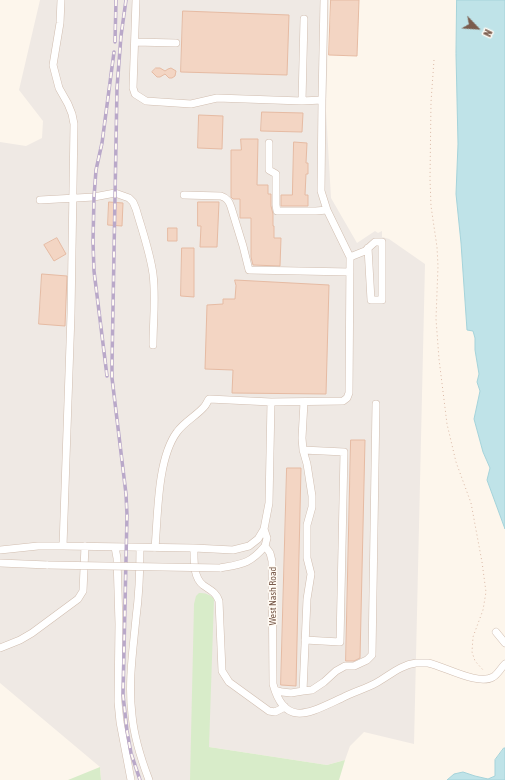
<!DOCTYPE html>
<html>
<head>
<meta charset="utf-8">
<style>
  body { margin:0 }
  #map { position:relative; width:505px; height:780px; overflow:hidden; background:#fdf6ec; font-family:"Asap Condensed",sans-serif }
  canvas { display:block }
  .north { position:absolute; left:457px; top:8px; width:40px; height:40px; -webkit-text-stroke:3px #fffaf3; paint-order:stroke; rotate:115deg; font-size:11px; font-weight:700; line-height:16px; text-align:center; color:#7a5c4d }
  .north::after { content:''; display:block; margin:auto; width:14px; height:18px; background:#7a5c4d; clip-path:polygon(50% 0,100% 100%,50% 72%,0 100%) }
</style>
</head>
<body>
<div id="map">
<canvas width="505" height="780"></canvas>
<div class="north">N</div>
</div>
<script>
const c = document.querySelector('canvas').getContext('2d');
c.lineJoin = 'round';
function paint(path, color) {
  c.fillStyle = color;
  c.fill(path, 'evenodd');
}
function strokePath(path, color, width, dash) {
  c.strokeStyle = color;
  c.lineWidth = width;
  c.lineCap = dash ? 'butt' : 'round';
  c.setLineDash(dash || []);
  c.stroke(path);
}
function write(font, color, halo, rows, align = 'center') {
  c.font = font + ' "Asap Condensed",sans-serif';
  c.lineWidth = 3;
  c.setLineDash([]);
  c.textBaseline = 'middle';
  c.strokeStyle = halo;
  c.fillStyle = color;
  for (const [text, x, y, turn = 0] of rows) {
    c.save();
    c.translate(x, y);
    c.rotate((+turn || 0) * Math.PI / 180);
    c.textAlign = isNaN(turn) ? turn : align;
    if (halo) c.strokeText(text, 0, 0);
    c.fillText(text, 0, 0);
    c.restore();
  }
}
const industrial = new Path2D(`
  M40,0h289l-3,111 5,87 26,45 18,-12 3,2 4,-2v6l7,2 36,25 -11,480 -50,-12 -14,14 -5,14 -18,5 -118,-18 -2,33h-106l-1,-13 -100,-84v-541l26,4 16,-8 1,-17 -24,-31z`);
const green = new Path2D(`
  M199,593c6,0 11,1 15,6l-5,148 118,18 18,-5 -6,20h-149l4,-176 2,-8z
  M100,767l1,13h-33z`);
const water = new Path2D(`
  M457,0h48v529l-18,-49 3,-12 -7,-16 -9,-33 6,-28 -3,-9 2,-8 -4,-24v-12l-2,-7 -6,-1 -6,-87 -5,-49 2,-50 -2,-90z
  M504,748h1v32h-58l7,-6 9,-2 12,4 13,3 7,-3v-16z`);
const building = new Path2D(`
  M331,0h28l-2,56 -28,-1z
  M183,11l106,4 -2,60 -106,-3z
  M156,68h4l5,3 3,-2 3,-1 5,3 -1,5 -3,2h-3l-4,-4 -5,3h-3l-5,-5z
  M262,112l41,1 -1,19 -41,-1z
  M199,115l24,1 -1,33 -24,-1z
  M241,139h17l-1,46h11v9h3v12l2,8v12h1v12h7l-1,28 -27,-1 -2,-8v-39h-11v-19h-7l-2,-2v-47h10z
  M294,142l13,1 -1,20h2v11h-2l-1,21h3v11h-27v-11h11z
  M109,202l14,1 -1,23 -14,-1z
  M198,202h21l-2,45h-17l1,-21h-3z
  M168,228h9v13h-9z
  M57,238l9,16 -12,7 -10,-16z
  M182,248h12v49l-13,-1z
  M42,274l25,2 -2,50 -26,-2z
  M235,280l94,5 -3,109 -94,-1 1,-23 -28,-1 2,-64 16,-1v-5h12l1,-13z
  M351,440h14l-5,218 -6,3h-8z
  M287,468h14l-5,218 -15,-1z`);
const path = new Path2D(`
  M434,60l-3,42 -1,77 1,27 6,41 1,19 -2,53 3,40 8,65 9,38 15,41 11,59 4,30 -3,18 -10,27 -1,15 3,9 9,10`);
const minor = new Path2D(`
  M61,0l-1,23 -7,42 6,23 9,16 4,10 2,10 -3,190 -8,232
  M136,0l-3,88 2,6 11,7 45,3 26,-6 85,3 20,-1
  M135,42l41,1
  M302,101l2,-82
  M269,143v27l7,4v31l1,6h39l11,-1
  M184,195l37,1c6,2 8,5 10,11l12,39 6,24 101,2
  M40,200l54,-3 21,-4 14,5 4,4 3,7c6,21 14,43 17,65 3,24 0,48 0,71
  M350,257l15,-6 10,-9h7v58h-11l-3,-52
  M271,402l72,-1 4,-3 2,-5 1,-136 -23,-47 -6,-19 1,-91 2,-100
  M303,450l41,2 -4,190 -35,-2
  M264,529l3,9 -2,8
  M115,547l2,11 2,66 -1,78 2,20 11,58
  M140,548c0,23 -1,47 -4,70 -3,32 -8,65 -4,97 2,22 9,44 17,65
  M194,548c0,12 -1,29 9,37 7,5 13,7 16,16l3,70 7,11 40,29 6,1 10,-5
  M0,550l38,-4h25l131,2 39,2 16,-4 9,-7 6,-10 5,-26 2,-101 -62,-3c-2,3 -3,6 -5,8 -8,9 -20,15 -27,25 -20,27 -19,83 -22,116
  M0,563l48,2
  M220,568c22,-4 30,-4 45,-22l5,7 2,8 1,123c12,45 38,28 69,14 11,-6 23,-9 34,-15 13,-7 24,-18 40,-20 4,0 9,0 12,0 16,3 50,23 65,14 4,-2 8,-9 12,-13
  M496,632l9,11
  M0,648l20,-8 12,-7 46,-34 5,-8 2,-45
  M275,690l7,2 9,1 12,-2 9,-1 12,-8 12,-11 9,-5h9l13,-6 5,-5 4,-251
  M303,691l4,-92 4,-25 -4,-16v-33l5,-18v-11l-5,-32 -4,-14 -1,-12 2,-36`);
const rail = new Path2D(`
  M126,0l-5,36 -4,52 -5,275v15l14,116 1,21 -4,180 4,36 4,22 9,27
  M115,42l1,-42
  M107,376l-13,-105 -1,-29 1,-45 2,-27 6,-27 12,-91`);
const minorBridge = new Path2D(`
  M48,565l172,3`);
const streetNames = [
  ["West Nash Road",273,596,-90]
];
paint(industrial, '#efe9e4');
paint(green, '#d8ecc9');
paint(water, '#bfe3e8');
strokePath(water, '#a5d3da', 1);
paint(building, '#f3d5c3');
strokePath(building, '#e6bba3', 1);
strokePath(minor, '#d1beb0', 8);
strokePath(path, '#d9b8a5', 1, [1, 3]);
strokePath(minor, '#fff', 7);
strokePath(rail, '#b9a8c9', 3.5);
strokePath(rail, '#fffaf3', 2, [6]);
strokePath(minorBridge, '#d1beb0', 8, []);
strokePath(minorBridge, '#fff', 7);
write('10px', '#7a5c4d', '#fffaf3', streetNames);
</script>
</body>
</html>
